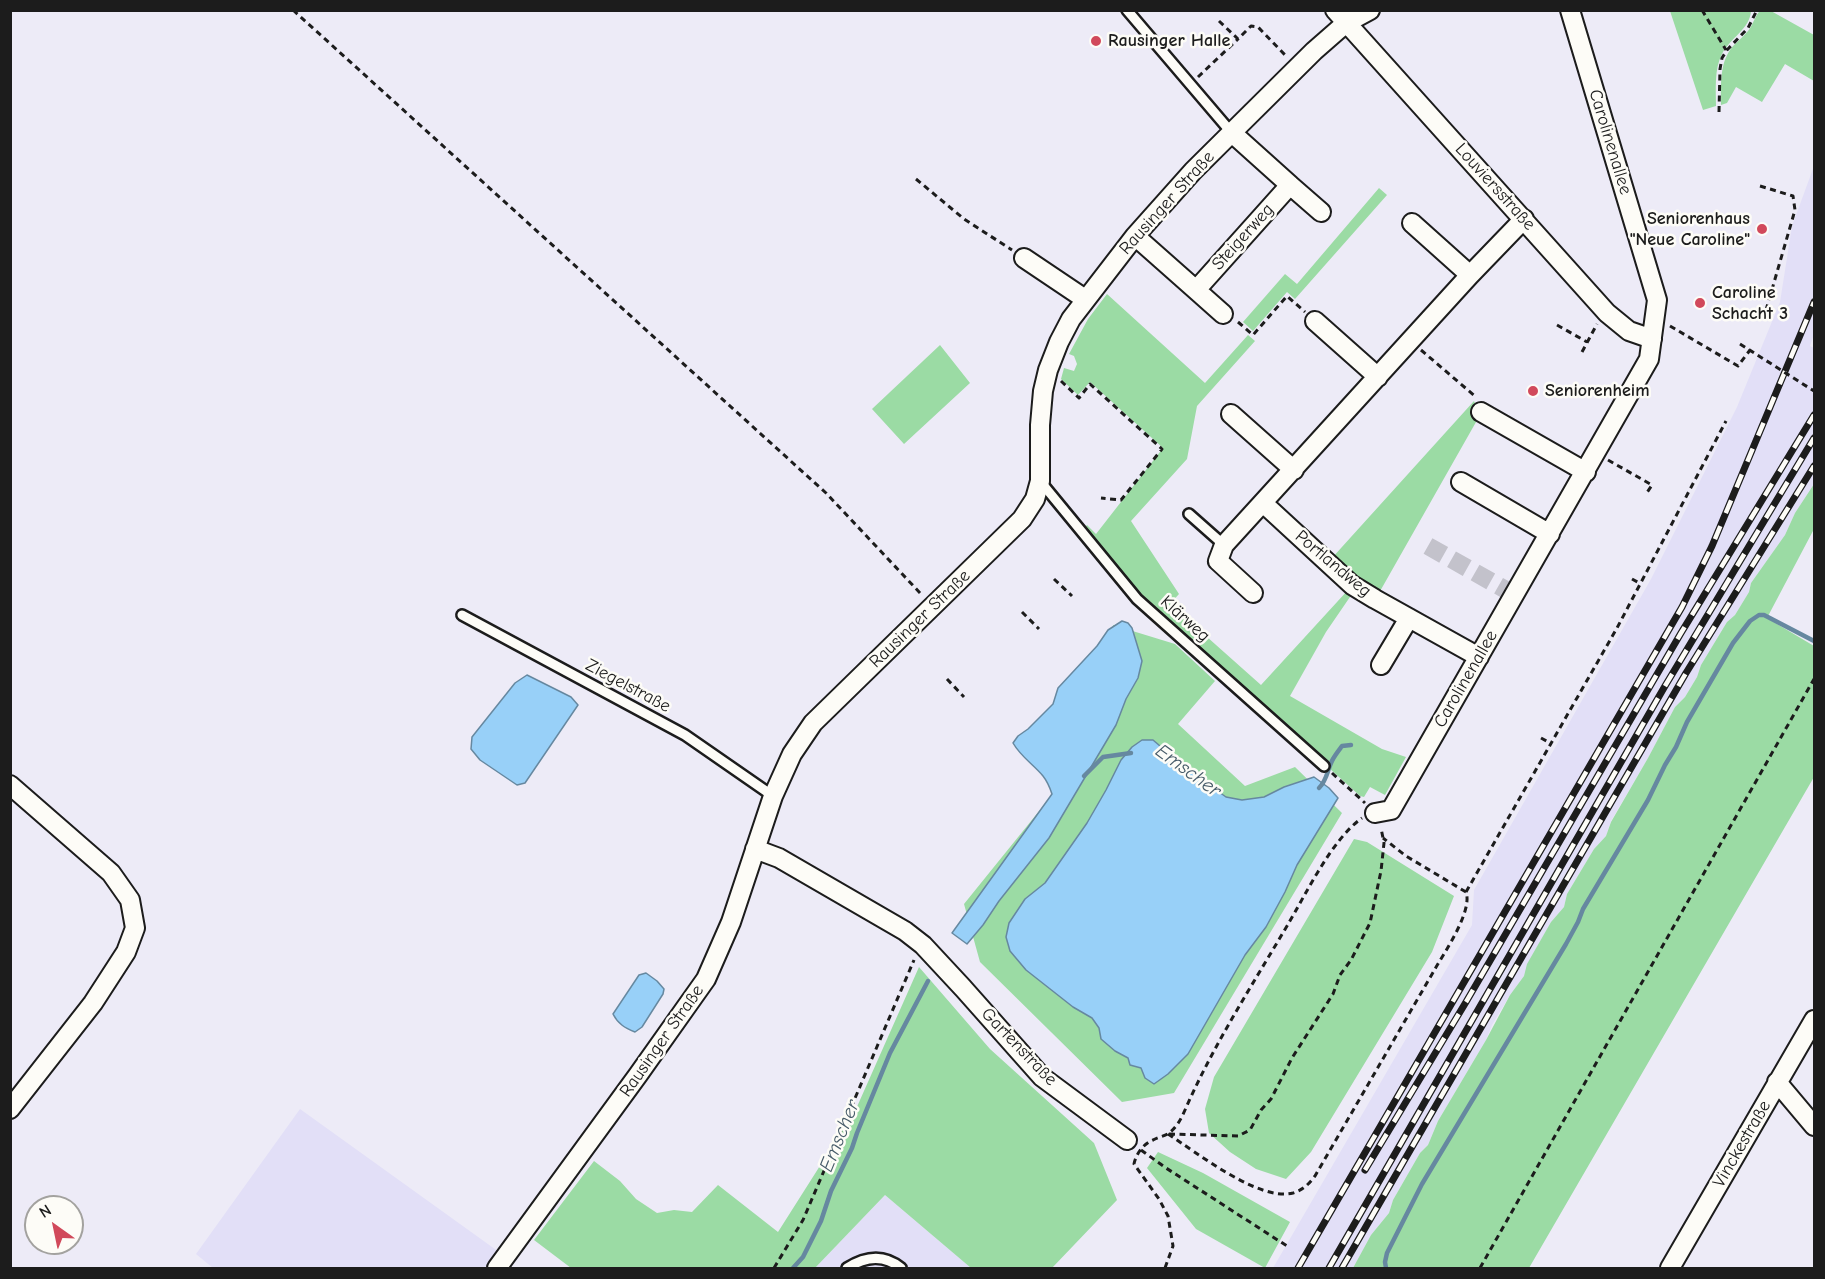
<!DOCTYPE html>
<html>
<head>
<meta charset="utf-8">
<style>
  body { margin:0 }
  #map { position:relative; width:1825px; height:1279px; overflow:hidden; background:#edebf7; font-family:"Comic Neue",sans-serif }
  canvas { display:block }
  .frame { position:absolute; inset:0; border:12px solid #1c1c1c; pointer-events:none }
  .north { position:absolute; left:24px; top:1195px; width:60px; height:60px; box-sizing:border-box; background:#fdfcf7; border:2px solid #a3a29f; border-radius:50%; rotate:327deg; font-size:16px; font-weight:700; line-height:24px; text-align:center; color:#1c1c1c }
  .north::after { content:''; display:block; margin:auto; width:21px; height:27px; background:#d1495b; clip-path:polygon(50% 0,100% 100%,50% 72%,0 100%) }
</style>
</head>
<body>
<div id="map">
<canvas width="1825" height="1279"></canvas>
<div class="frame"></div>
<div class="north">N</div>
</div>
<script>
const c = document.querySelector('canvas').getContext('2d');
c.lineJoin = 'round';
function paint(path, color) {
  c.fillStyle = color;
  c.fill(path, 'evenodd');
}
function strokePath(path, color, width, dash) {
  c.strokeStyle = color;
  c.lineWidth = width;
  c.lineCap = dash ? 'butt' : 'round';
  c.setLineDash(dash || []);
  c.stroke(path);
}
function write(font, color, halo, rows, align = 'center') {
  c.font = font + ' "Comic Neue",sans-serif';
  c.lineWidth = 5;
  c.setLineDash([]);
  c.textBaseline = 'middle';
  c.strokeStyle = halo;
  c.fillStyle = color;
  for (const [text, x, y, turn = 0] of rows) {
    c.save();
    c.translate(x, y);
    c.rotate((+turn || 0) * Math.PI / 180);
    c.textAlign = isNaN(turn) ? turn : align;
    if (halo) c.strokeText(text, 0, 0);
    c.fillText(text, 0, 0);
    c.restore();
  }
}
const built = new Path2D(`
  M1814,166v168l-4,12 4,2v136l-19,29 -10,22 -34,48 -2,9 -14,23 -8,7 -26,43 -4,12 -12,20 -10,10 -27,51 -37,63 -5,15 -12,13 -27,45 -3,13 -13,15 -23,42 -4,12 -14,19 -18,30 -6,15 -48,81 -10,24 -8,8 -27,47 -4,13 -18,22 -18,33h-80l199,-343 2,-35 177,-311 86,-172 43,-105 12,-76z
  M300,1109l199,143 -13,16h-273l-17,-14z
  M885,1195l86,73h-156z`);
const green = new Path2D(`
  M1761,10l10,1 43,24v46l-29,-17 -23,38 -26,-15 -9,16 -6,2c0,-21 -2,-44 13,-60 5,-5 10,-9 14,-14 6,-7 6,-15 13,-21z
  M1670,11h81c-1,18 -21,27 -29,43 -8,15 -6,36 -6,52l-13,4z
  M1379,188l8,7 -92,104 -8,-7 -34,39 -10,-9 42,-48 12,10z
  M1107,294l98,89 43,-48 7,6 -58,65 -10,53 -56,62 48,73 -9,10 91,81 87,-95 4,4 -26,38 -36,64 92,53 24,8 -21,38 -15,-8 -6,10 -4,-1 -215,-194 -61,-73 3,-4 9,9 67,-86 -73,-66 -12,13 -17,-16 3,-11 10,3 3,-7 -3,-8 -5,-2 19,-35z
  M940,345l30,38 -66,61 -32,-35z
  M1474,401l6,14 -101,178 -17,-9 -30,-26z
  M1814,484v45l-47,89 47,28v131l-285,491h-176l18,-33 18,-22 4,-13 27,-47 8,-8 10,-24 48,-81 24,-45 14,-19 3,-12 24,-42 13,-15 3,-13 27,-45 12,-13 5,-14 37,-64 27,-51 10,-10 12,-20 4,-12 26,-43 8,-7 14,-23 2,-9 34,-48 10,-22z
  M1113,625l62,19 40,37 -37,43 67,62 50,-19 47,46 -168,280 -52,9 -142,-140 -16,-58 147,-182z
  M1354,839l13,3 87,54 -22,56 -121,200 -25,27 -30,-10 -26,-17 -21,-19 -4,-24 9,-32z
  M919,967l71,82 104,94 23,57 -65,68h-81l-86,-73 -70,73h-244l-37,-28 60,-79 26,20 16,18 21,14 17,-3 18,2 26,-27 60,47 78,-123z
  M1158,1152l45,21 87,49 -25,46 -69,-39 -49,-61z`);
const water = new Path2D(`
  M1122,621l6,2 4,5 10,33 -4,17 -12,21 -10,26 -67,113 -50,63 -16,24 -16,19 -15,-11 100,-139c-2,-6 -5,-13 -9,-18 -10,-12 -22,-19 -30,-33l5,-7 10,-7 25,-25 5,-16 39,-42 11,-16z
  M527,675l44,22 7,8 -53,78 -8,2 -37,-25 -9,-11 1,-12 43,-54z
  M1142,740h11l34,29 39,28 16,3 22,-3 20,-10 30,-10 15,11 9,10 -41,67 -12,27 -19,35 -21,28 -57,99 -20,20 -14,10 -9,-6 -4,-10 -11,-3 -2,-7 -13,-7 -14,-12 -2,-11 -7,-10 -19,-11 -47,-37 -16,-19 -4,-14 3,-14 16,-24 20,-16 42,-60 19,-33 15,-30 11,-13z
  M646,973l11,8 7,8 -1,5 -21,33 -7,5c-10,-4 -17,-8 -22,-18l26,-39z`);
const stream = new Path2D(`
  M1084,776l19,-19 28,-4
  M1319,788c9,-9 8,-19 14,-29 2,-4 6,-9 9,-13l9,-1
  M793,1268l10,-11 18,-36 10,-30 21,-43 5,-15 33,-80 38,-72
  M1386,1268l-1,-6 2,-9 35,-69 144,-240 12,-22 5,-13 65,-109 17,-35 11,-18 11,-25 46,-79 17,-22 9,-6h5l50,26`);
const streetTunnel = new Path2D(`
  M1428,546l87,49`);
const path = new Path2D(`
  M293,10l533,483 95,101
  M1702,10l24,40
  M1219,21l19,18 13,-13 7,1 29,30
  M1198,77l40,-38
  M1719,112l1,-43 2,-11 5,-8 21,-22 9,-18
  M916,179l48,40 48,31
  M1760,186l33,10 2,14 -31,107
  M1238,322l15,13 34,-39 18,16
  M1557,325l30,17
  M1670,326l68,40 12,-16
  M1421,350l55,47
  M1582,352l15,-28
  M1061,381l18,17 11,-14 72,65 -41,51 -20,-2
  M1608,460l44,25 -6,9
  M1054,579l18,17
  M1632,579l9,5
  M1022,612l17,17
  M947,679l17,18
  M1541,738l11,6
  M1332,773l33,30
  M1466,892l151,-264 109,-207
  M1168,1134c28,18 91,68 125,59 10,-3 16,-9 22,-17l120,-207c9,-16 38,-58 31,-77l-60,-36 -23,-18
  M1169,1134l69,2 12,-6 11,-20 10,-11 21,-41 41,-64 7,-19 11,-15 19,-37 11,-52 3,-28 -3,-15
  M1141,1150l25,18 121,78
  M774,1268l29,-48 111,-260
  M1165,1268l8,-22 -5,-30 -9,-17 -25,-35c2,-10 9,-20 19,-24 5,-3 12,-4 16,-7 8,-6 12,-14 16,-23 28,-64 66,-123 102,-184 19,-32 45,-87 75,-108
  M1480,1268l334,-589`);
const lane = new Path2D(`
  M1127,10l104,122
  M1040,481l97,118 187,167
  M1189,514l35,31
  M462,615l223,120 88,61
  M847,1268c19,-12 37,-14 54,0`);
const street = new Path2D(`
  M1335,10l272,303 22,18 23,8
  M1290,185l31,27
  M1412,223l58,52
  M1135,236l61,54 94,-105 -59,-53
  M1024,258l61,41
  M1196,290l27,24
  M1315,321l63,56
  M1481,412l105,60
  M1231,414l63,56
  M1461,482l89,52
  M1263,503l89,82 23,14 104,58
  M1253,593l-35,-32 6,-16 246,-270 54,-56
  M1381,665l28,-47
  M10,785l101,88 19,27 5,28 -9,24 -33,51 -83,106
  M1375,813l16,-3 258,-451 8,-59 -87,-290
  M755,849l24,9 126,73 18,14 40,43 79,89 85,63
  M1777,1082l37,44
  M497,1268l141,-193 68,-96 25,-57 42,-126 19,-42 21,-31 209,-204 13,-20 5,-18v-56l3,-34 5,-21 11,-28 12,-23 64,-83 58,-65 121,-120 32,-28 24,-13
  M1670,1268l144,-248`);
const rail = new Path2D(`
  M1365,1170l101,-168 215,-369 133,-218
  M1298,1268l384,-661 30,-61 102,-244
  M1329,1268l336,-582 149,-248
  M1342,1268l344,-595 128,-207`);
const pathBridge = new Path2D(`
  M1740,344l74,47`);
const markers = [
  [1096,41,6,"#d1495b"],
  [1762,229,6,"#d1495b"],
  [1700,303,6,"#d1495b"],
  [1533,391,6,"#d1495b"]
];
const poiNames = [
  ["Rausinger Halle",1108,41],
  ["Seniorenhaus",1750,219,"right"],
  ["\"Neue Caroline\"",1750,240,"right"],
  ["Caroline",1712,293],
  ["Schacht 3",1712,314],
  ["Seniorenheim",1545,391]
];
const streetNames = [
  ["Carolinenallee",1610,142,73],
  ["Louviersstraße",1495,187,48],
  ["Rausinger Straße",1167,203,-48],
  ["Steigerweg",1243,237,-48],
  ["Portlandweg",1333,564,40],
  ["Rausinger Straße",920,619,-44],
  ["Klärweg",1185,619,42],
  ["Carolinenallee",1466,679,-60],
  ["Ziegelstraße",628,686,28],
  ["Rausinger Straße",662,1041,-55],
  ["Gartenstraße",1019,1047,46],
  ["Vinckestraße",1742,1144,-60]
];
const waterNames = [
  ["Emscher",1188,771,36],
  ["Emscher",840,1136,-68]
];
paint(built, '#e2dff7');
paint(green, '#9bdba4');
paint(water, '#98d0f8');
strokePath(water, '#6688a0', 1.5);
strokePath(stream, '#6688a0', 4.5);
strokePath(streetTunnel, '#c3c2cb', 18, [18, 9]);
strokePath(lane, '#1c1c1c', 14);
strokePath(street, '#1c1c1c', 22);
strokePath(path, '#1c1c1c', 3, [6, 4.5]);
strokePath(lane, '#fdfcf7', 9);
strokePath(street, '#fdfcf7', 18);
strokePath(rail, '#1c1c1c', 7);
strokePath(rail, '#fdfcf7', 4.5, [14]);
strokePath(pathBridge, '#1c1c1c', 3, [6, 4.5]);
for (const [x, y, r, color] of markers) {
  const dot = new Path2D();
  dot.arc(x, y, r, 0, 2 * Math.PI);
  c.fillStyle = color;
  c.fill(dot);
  strokePath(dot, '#fdfcf7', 2);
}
write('bold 18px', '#1c1c1c', '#fdfcf7', poiNames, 'left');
write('18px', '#1c1c1c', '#fdfcf7', streetNames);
write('italic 20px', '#475b69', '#fdfcf7', waterNames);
</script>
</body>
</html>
